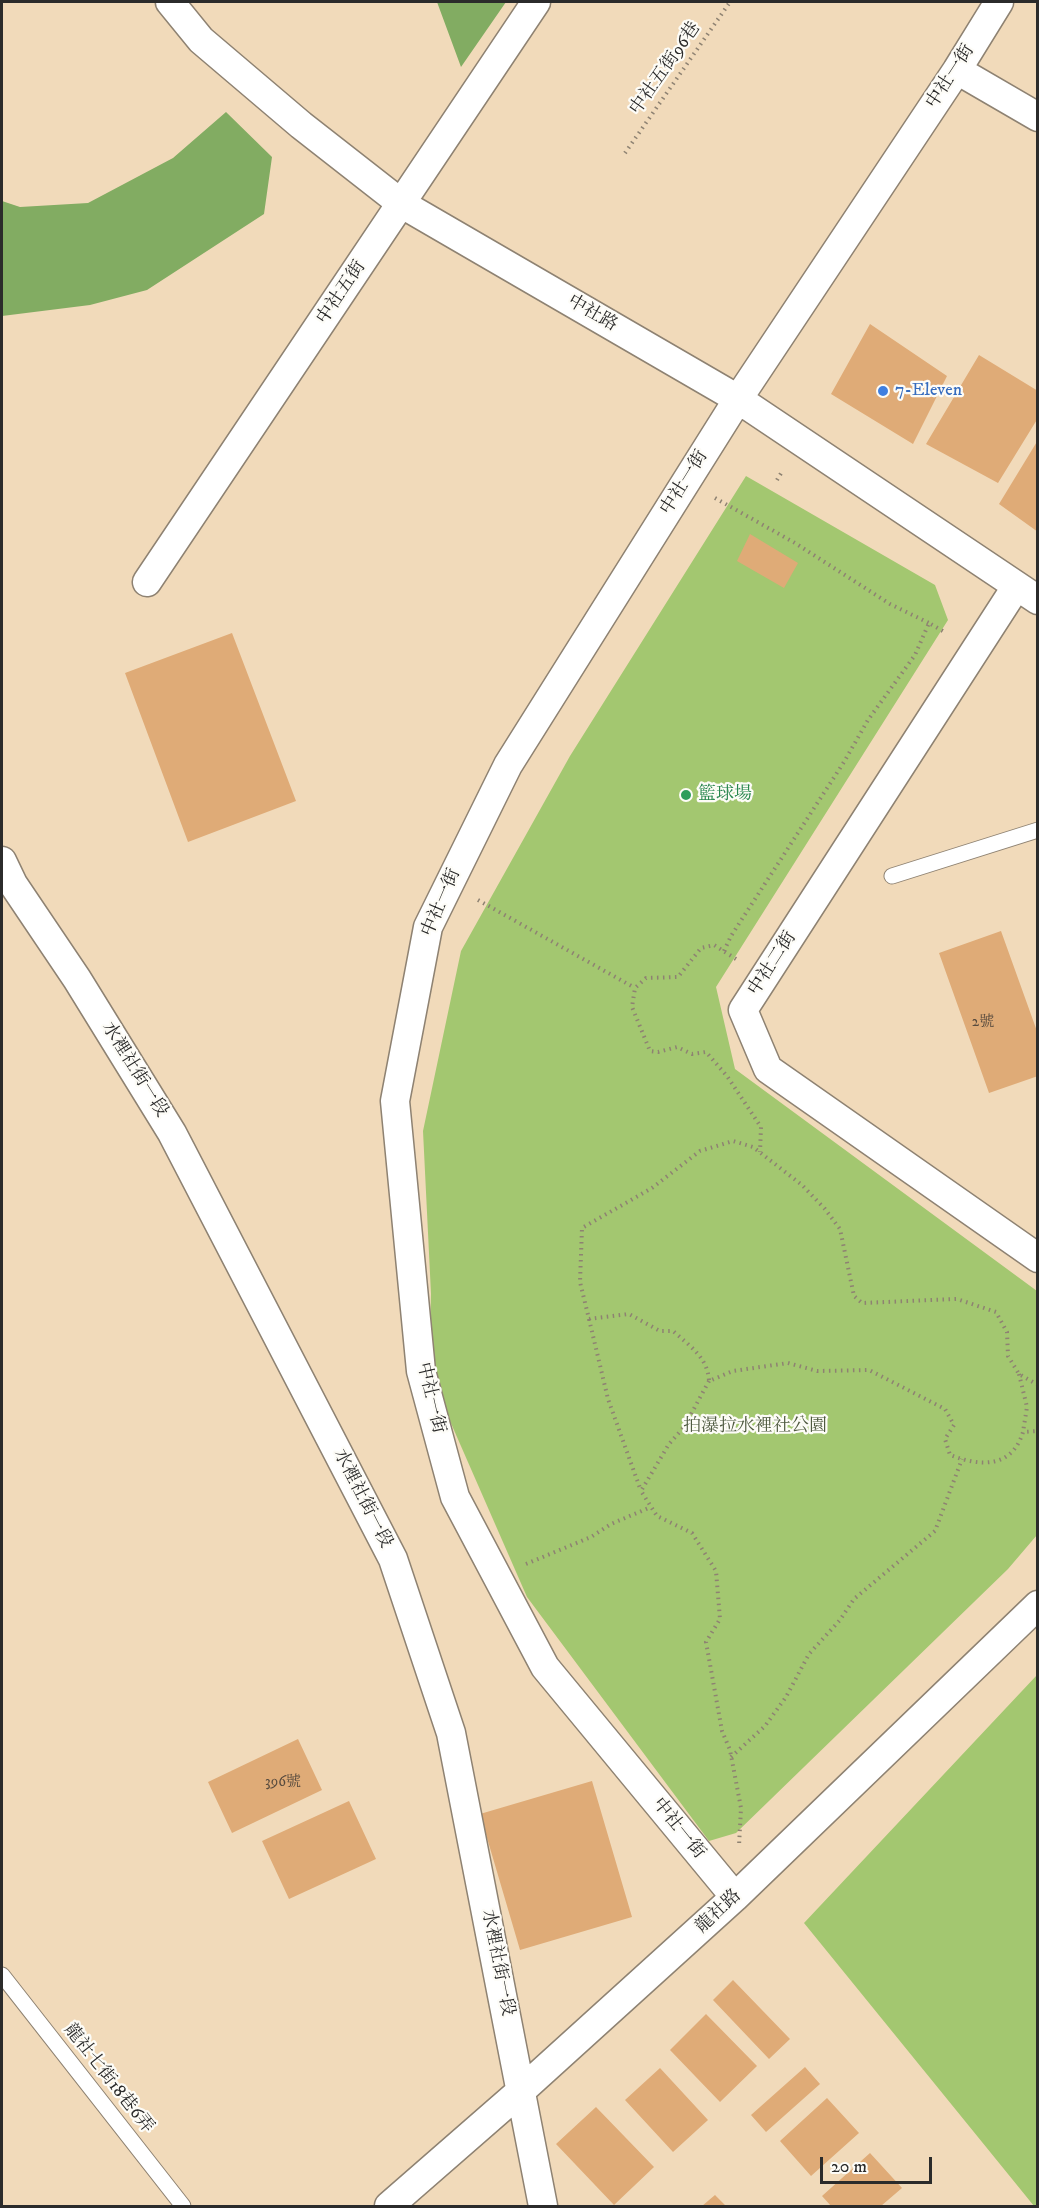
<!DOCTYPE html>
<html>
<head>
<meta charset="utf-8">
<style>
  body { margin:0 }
  #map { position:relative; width:1039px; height:2208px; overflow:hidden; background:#f1daba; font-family:"IM FELL DW Pica",serif }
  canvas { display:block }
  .frame { position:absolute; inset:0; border:3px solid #2b2b2b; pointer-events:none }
  .scale { position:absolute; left:820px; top:2157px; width:112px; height:27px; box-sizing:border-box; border:3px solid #2b2b2b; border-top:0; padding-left:8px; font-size:18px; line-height:21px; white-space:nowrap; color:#2b2b2b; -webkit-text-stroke:4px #fdfcf7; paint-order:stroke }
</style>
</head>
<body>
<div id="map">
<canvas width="1039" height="2208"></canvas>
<div class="frame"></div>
<div class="scale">20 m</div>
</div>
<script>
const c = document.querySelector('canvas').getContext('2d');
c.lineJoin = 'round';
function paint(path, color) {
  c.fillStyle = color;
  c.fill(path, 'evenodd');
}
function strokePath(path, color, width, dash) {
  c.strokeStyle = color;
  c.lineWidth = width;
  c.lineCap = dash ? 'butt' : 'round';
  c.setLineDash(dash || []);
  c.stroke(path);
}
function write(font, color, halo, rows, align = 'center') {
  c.font = font + ' "IM FELL DW Pica","Noto Serif TC",serif';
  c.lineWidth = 4.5;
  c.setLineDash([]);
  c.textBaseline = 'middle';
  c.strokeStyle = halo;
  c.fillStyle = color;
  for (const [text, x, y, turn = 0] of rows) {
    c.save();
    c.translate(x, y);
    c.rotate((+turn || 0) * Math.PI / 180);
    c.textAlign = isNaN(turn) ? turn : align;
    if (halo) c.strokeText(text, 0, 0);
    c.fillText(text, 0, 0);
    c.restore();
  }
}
const green = new Path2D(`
  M746,476l189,109 13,35 -232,367 19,82 302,222v244l-29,34 -272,264 -27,8 -182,-244 -98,-224 2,-79 -8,-163 38,-180 109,-195z
  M1037,1675l1,531h-4l-230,-283z`);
const forest = new Path2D(`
  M437,2h69l-45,65z
  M226,112l46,45 -8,57 -117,76 -57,15 -88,11v-115l18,6 68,-4 85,-45z`);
const building = new Path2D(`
  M870,324l77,52 -34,68 -82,-50z
  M979,355l59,36v27l-40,65 -72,-39z
  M1038,440v92l-39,-28z
  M750,534l48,29 -14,25 -47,-27z
  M232,633l64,168 -108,41 -63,-169z
  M1001,931l37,103v42l-49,17 -50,-140z
  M298,1739l24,51 -90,43 -24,-51z
  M592,1781l40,136 -112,33 -40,-136z
  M349,1801l27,58 -87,40 -27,-58z
  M733,1980l57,59 -21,20 -56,-59z
  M706,2014l51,52 -37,36 -50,-52z
  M805,2067l15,17 -54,48 -15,-17z
  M660,2068l48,52 -35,32 -48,-52z
  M827,2098l32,35 -48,43 -31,-35z
  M596,2107l58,60 -40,38 -58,-61z
  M870,2153l32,35 -21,18h-50l-9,-10z
  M715,2195l11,11h-24z`);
const path = new Path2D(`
  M625,153l105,-151
  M777,480l6,-10
  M715,498l80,45 95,61 39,19
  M478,900l157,88
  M724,951l7,-15 113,-174 24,-42 47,-65 14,-32 17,10
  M736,959l-22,-14 -13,3 -23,29 -32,1 -11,10 -3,19 18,44 8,1 19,-5 15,7 14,-2 21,24 34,51 -1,25
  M589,1319l19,80 33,92
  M1019,1374l8,33 -4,25
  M709,1381l-25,46 -15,17 -28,47 16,25 35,17 24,38 4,48 -14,23 16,89 8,19 11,58 -2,38
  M1038,1385l-19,-11 -11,-18 -1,-24 -11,-20 -39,-13 -95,4 -8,-7 -14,-67 -15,-20 -23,-24 -49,-38 -20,-6 -33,10 -48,37 -70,40 -2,54 9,37 40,-5 31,17h13c17,15 35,27 36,50l24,-10 55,-8 29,8 52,-1 76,39 9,16 -9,14 5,16c31,12 62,13 73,-23l15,-1
  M526,1564l65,-27 20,-13 40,-17
  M731,1757l34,-31 21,-29 23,-43 31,-34 14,-21 81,-68 27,-72`);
const lane = new Path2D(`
  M892,876l146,-46
  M2,1975l181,231`);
const street = new Path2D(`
  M170,2l31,38 100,85 101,79 336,195 300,201
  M957,70l81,47
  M147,582l389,-580
  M1016,587l-273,423 25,59 270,189
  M2,861l11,23 64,95 95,154 221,426 58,174 92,473
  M735,1897l-190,-230 -90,-170 -34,-126 -26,-270 33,-174 80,-162 230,-366 219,-329 42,-68
  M389,2206l133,-116 213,-193 303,-292`);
const markers = [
  [883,391,6,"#3f7fe0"],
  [686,795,6,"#2e9e5b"]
];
const numberNames = [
  ["2號",983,1023],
  ["396號",283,1783]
];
const streetNames = [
  ["中社五街96巷",666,69,-55],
  ["中社一街",951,77,-57],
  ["中社五街",342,293,-56],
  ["中社路",592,314,30],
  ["中社一街",685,483,-58],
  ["中社一街",442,903,-67],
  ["中社二街",773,964,-57],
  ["水裡社街一段",134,1070,58],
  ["中社一街",430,1398,77],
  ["水裡社街一段",362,1499,63],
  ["中社一街",678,1829,51],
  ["龍社路",719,1912,-43],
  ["水裡社街一段",497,1963,79],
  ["龍社七街18巷6弄",108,2079,52]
];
const shopNames = [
  ["7-Eleven",895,391]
];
const leisureNames = [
  ["籃球場",698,795]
];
const parkNames = [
  ["拍瀑拉水裡社公園",755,1427]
];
paint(green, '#a3c770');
paint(forest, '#82ac62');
paint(building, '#dfab77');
strokePath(lane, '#8e8272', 17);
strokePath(street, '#8e8272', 31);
strokePath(path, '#8e8272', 4, [1.5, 4.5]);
strokePath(lane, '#fff', 15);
strokePath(street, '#fff', 28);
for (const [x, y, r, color] of markers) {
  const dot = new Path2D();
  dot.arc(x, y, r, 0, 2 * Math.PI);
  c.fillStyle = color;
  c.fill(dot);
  strokePath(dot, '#fdfcf7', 2);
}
write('15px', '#584b3e', null, numberNames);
write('18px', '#2b2b2b', '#fdfcf7', streetNames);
write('18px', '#366cbe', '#fdfcf7', shopNames, 'left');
write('18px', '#27864d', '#fdfcf7', leisureNames, 'left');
write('18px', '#4f5a40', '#fdfcf7', parkNames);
</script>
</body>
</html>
